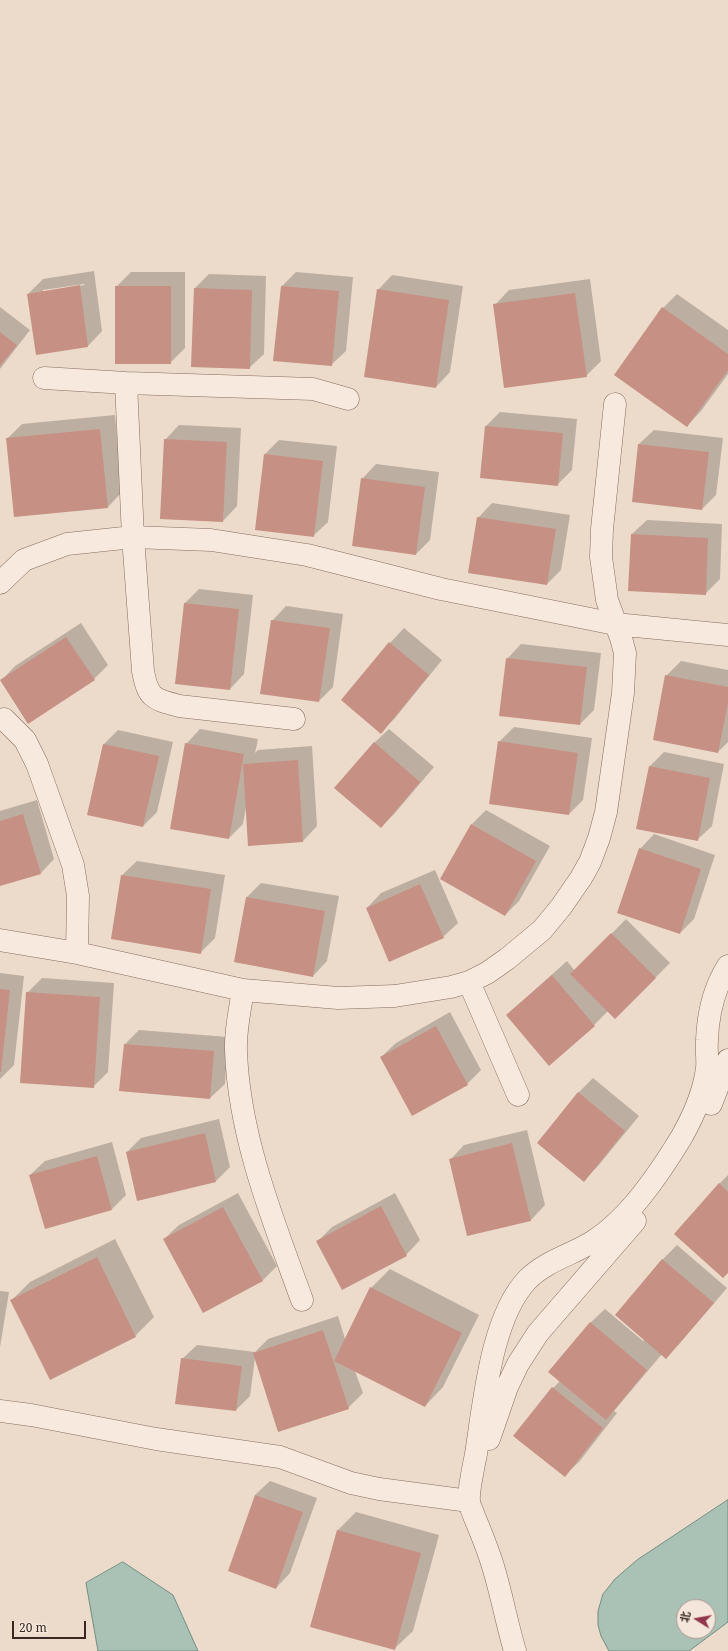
<!DOCTYPE html>
<html>
<head>
<meta charset="utf-8">
<style>
  body { margin:0 }
  #map { position:relative; width:728px; height:1651px; overflow:hidden; background:#ecdaca; font-family:"Noto Serif","Noto Sans SC",serif }
  canvas { display:block }
  .north { position:absolute; left:676px; top:1599px; width:40px; height:40px; box-sizing:border-box; background:#f4e6da; border:1px solid #a99a90; border-radius:50%; rotate:281deg; font-size:11px; font-weight:700; line-height:16px; text-align:center; color:#392822 }
  .north::after { content:''; display:block; margin:auto; width:14px; height:18px; background:#91354a; clip-path:polygon(50% 0,100% 100%,50% 72%,0 100%) }
  .scale { position:absolute; left:12px; top:1621px; width:74px; height:18px; box-sizing:border-box; border:2px solid #392822; border-top:0; padding-left:5px; font-size:12px; line-height:14px; white-space:nowrap; color:#392822; -webkit-text-stroke:3px #f4e6da; paint-order:stroke }
</style>
</head>
<body>
<div id="map">
<canvas width="728" height="1651"></canvas>
<div class="north">北</div>
<div class="scale">20 m</div>
</div>
<script>
const c = document.querySelector('canvas').getContext('2d');
c.lineJoin = 'round';
function paint(path, color) {
  c.fillStyle = color;
  c.fill(path, 'evenodd');
}
function strokePath(path, color, width, dash) {
  c.strokeStyle = color;
  c.lineWidth = width;
  c.lineCap = dash ? 'butt' : 'round';
  c.setLineDash(dash || []);
  c.stroke(path);
}
const water = new Path2D(`
  M728,1500v122l-39,29h-80l-8,-15 -3,-11v-14l5,-17 12,-15 22,-19zM684,1607h24v24h-24z
  M123,1562l50,33 25,56h-100l-12,-68z`);
const shadow = new Path2D(`
  M94,271l8,60 -14,15 -51,7 -9,-59 15,-15zM84,284l1,1 -42,7v-2z
  M131,272h54v76l-15,15 -54,-76z
  M296,272l57,5 -7,74 -15,14 -49,-79z
  M209,274l57,2 -2,78 -15,14 -54,-80z
  M392,275l71,11 -13,86 -14,15 -58,-97z
  M590,279l11,82 -15,15 -91,-71 14,-15z
  M677,294l51,36v44l-27,37 -14,15 -24,-118z
  M0,307l30,23 -30,39z
  M500,412l77,7 -5,51 -15,15 -76,-8 5,-51z
  M115,415l7,77 -14,15 -101,-68 15,-15z
  M179,425l62,3 -4,78 -14,15 -58,-81z
  M654,430l69,8 -7,57 -14,14 -63,-65z
  M279,440l58,6 -9,76 -15,14 -48,-82z
  M376,464l63,8 -9,68 -14,14 -54,-75z
  M492,503l78,12 -9,55 -14,14 -69,-66z
  M647,520l75,4 -2,55 -15,15 -73,-60z
  M199,589l54,6 -9,79 -14,15 -45,-86z
  M286,606l57,8 -10,73 -14,14 -47,-80z
  M81,623l27,42 -14,14 -93,2 14,-15z
  M404,628l38,32 -47,58 -14,14 9,-89z
  M521,644l80,9 -7,57 -14,14 -73,-65z
  M681,661l47,9v72l-10,10 -52,-76z
  M514,727l78,11 -9,62 -14,14 -70,-72z
  M200,729l58,10 -3,14 3,-3 54,-4 5,80 -14,15 -54,4 -3,-38 -3,17 -14,14 -43,-94z
  M389,729l45,38 -39,46 -14,14 -7,-84z
  M118,730l55,12 -16,70 -14,14 -40,-81z
  M664,752l60,12 -12,62 -15,14 -47,-74z
  M37,800l17,59 -14,15 -40,11v-74z
  M486,810l64,36 -31,55 -14,14 -33,-91z
  M654,834l61,21 -21,64 -14,14 -40,-84z
  M137,861l88,14 -10,63 -15,15 -78,-78z
  M435,870l23,53 -15,14 -76,-29 14,-15z
  M261,883l78,13 -12,65 -14,15 -78,-14 12,-65z
  M626,919l44,44 -55,55 -7,-7 -14,14 -87,-10 60,-54 8,10z
  M0,973l24,3 -10,89 -14,14z
  M42,978l72,5 -6,89 -15,15 -66,-94z
  M450,1012l31,58 -14,14 -86,-27 15,-14z
  M139,1030l89,7 -3,47 -15,14 -85,-54z
  M593,1078l46,38 -41,50 -14,14 -6,-87z
  M219,1119l11,48 -14,14 -78,19 -11,-48 14,-14z
  M527,1130l18,75 -14,15 -81,-60 14,-15z
  M112,1142l14,53 -14,14 -82,-34 15,-14z
  M728,1175v97l-9,-88z
  M238,1193l39,73 -14,14 -60,32 -39,-73 15,-14z
  M395,1193l25,47 -14,15 -88,-14 14,-14z
  M115,1239l39,78 -19,19 -123,-36 18,-18z
  M677,1245l50,43 -47,55 -14,15 -4,-4 -48,57 3,2 -38,49 -15,14 -11,-88 7,-7 30,-58 15,-14 38,32 2,-2 -29,-25 47,-55z
  M390,1269l89,46 -36,72 -18,19 -70,-35 8,22 -15,15 -93,-50 -5,38 -14,14 -54,-51 15,-14 58,7 13,-13 70,-23 7,23 26,-51z
  M0,1291l9,1 -9,55z
  M270,1481l47,17 -27,75 -14,15 -21,-93z
  M356,1512l83,23 -26,96 -19,18 -83,-23 27,-96z`);
const building = new Path2D(`
  M80,285l8,62 -52,8 -9,-61z
  M115,286h56v78h-56z
  M281,286l58,5 -7,75 -59,-5z
  M194,288l58,2 -2,79 -59,-2z
  M377,289l72,11 -13,88 -72,-11z
  M575,293l12,84 -83,11 -11,-84z
  M662,307l66,47v16l-41,57 -73,-52z
  M0,332l17,13 -17,21z
  M485,426l78,7 -5,53 -78,-8z
  M100,429l8,79 -94,9 -8,-79z
  M164,439l63,3 -4,80 -63,-3z
  M638,444l71,8 -7,58 -70,-8z
  M264,454l59,7 -9,76 -59,-7z
  M361,478l64,9 -9,68 -64,-9z
  M477,517l79,12 -9,56 -79,-12z
  M631,534l77,4 -2,57 -78,-4z
  M184,603l55,6 -9,81 -55,-6z
  M271,620l59,8 -11,74 -59,-8z
  M66,637l29,43 -67,44 -28,-44z
  M389,642l40,33 -48,59 -40,-34z
  M506,658l81,9 -7,58 -81,-9z
  M665,675l63,12v16l-10,50 -65,-13z
  M498,741l80,12 -9,62 -80,-11z
  M374,742l46,40 -39,46 -47,-40z
  M185,743l59,11 -15,85 -59,-10z
  M103,744l56,12 -16,71 -56,-12z
  M298,760l5,82 -55,4 -5,-82z
  M649,766l61,12 -12,63 -62,-12z
  M23,814l18,60 -41,12v-65z
  M471,824l65,37 -31,55 -65,-37z
  M639,848l62,21 -21,65 -63,-21z
  M121,875l90,14 -10,65 -90,-15z
  M420,884l24,54 -55,24 -23,-54z
  M246,897l79,14 -12,66 -79,-15z
  M611,933l45,45 -41,41 -45,-45z
  M552,975l43,51 -46,40 -43,-51z
  M0,989l10,1 -9,82h-1z
  M26,992l74,5 -6,91 -74,-5z
  M436,1026l32,59 -56,31 -32,-59z
  M124,1044l90,7 -4,48 -91,-8z
  M578,1092l47,39 -41,51 -47,-39z
  M205,1133l11,49 -79,19 -11,-49z
  M512,1143l19,78 -64,15 -18,-77z
  M97,1156l15,54 -67,19 -16,-54z
  M719,1183l9,9v81l-5,5 -49,-44z
  M381,1206l26,50 -65,34 -26,-49z
  M223,1207l40,74 -60,32 -40,-74z
  M97,1257l39,80 -86,43 -40,-80z
  M662,1259l52,44 -48,56 -51,-44z
  M370,1287l92,46 -37,74 -91,-46z
  M590,1322l57,48 -41,50 -58,-48z
  M323,1330l26,79 -71,23 -25,-79z
  M181,1358l61,8 -6,45 -61,-7z
  M552,1387l51,41 -38,49 -52,-41z
  M255,1495l48,17 -27,77 -48,-18z
  M337,1530l84,23 -26,97 -85,-23z`);
const minor = new Path2D(`
  M44,378l82,5 187,6 35,10
  M126,383l7,154 10,134c5,27 10,28 36,35l115,13
  M0,583l24,-23 43,-16 66,-7 78,3 96,15 134,34 174,35 113,11
  M4,719l21,21 12,24 36,101 5,31 -1,57
  M0,940l77,13 166,37 95,8 57,-2 56,-9 18,-5 18,-9 20,-14 35,-29 19,-23 20,-29 9,-16 9,-24 7,-26 17,-119 2,-40 -4,-15 -14,-38 -6,-43 1,-28 13,-125
  M469,982l49,113
  M243,990c-3,20 -8,41 -7,61 3,86 37,169 66,249
  M711,1104l17,-44
  M0,1411l31,4 125,24 124,18 71,26 28,6 90,12
  M489,1439l18,-52 11,-23 20,-31 97,-112
  M515,1651c-9,-30 -14,-61 -24,-91 -5,-15 -11,-30 -17,-44 -1,-5 -5,-10 -5,-15 -1,-9 5,-37 7,-47 8,-51 15,-137 52,-175 18,-18 43,-24 64,-37 37,-23 67,-68 89,-104 12,-21 23,-46 26,-70 1,-9 -1,-18 0,-28 1,-26 7,-52 21,-74`);
paint(water, '#aac1b5');
strokePath(water, '#718f81', 1);
paint(shadow, '#0003');
paint(building, '#c69084');
strokePath(minor, '#876c60', 23);
strokePath(minor, '#f7e9dd', 22);
</script>
</body>
</html>
